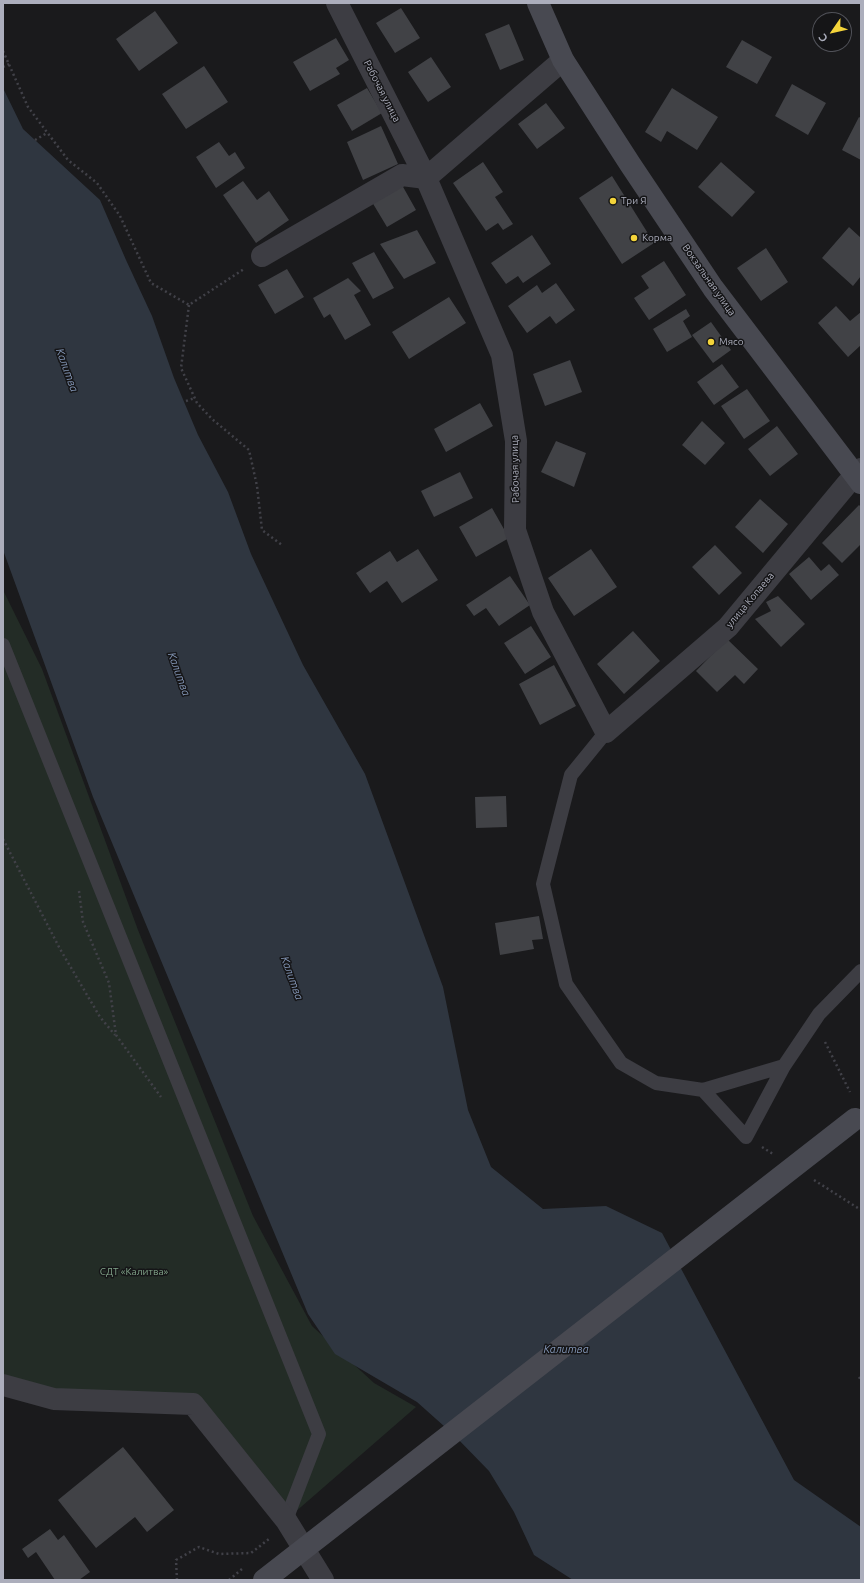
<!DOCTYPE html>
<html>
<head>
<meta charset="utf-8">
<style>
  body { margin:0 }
  #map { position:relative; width:864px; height:1583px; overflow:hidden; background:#1a1a1c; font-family:Ubuntu,sans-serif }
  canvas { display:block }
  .frame { position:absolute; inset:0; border:4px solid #acaebc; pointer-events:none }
  .north { position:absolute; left:812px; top:12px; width:40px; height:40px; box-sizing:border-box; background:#151517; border:1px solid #515259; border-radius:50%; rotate:236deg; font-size:11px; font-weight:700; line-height:16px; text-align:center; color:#acaebc }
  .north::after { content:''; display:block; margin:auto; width:14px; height:18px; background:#f4d43a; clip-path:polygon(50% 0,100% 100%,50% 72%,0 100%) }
</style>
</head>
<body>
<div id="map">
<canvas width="864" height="1583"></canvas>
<div class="frame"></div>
<div class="north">С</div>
</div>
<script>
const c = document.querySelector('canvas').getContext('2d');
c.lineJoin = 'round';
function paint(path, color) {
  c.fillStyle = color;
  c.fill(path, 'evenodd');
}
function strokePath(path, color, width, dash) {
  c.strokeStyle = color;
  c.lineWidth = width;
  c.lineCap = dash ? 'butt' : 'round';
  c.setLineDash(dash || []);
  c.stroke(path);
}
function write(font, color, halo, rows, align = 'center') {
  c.font = font + ' Ubuntu,sans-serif';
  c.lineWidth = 3;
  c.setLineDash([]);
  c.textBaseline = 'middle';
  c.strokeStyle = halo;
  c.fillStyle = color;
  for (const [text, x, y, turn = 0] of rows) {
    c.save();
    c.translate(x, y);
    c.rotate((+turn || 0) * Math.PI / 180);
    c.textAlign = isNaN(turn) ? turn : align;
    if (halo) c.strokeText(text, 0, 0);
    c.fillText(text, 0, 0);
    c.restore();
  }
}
const green = new Path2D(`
  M3,590l39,79 96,261 115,286 59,110 62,57 42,24 -130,113 -93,-116 -190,-19z`);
const water = new Path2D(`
  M3,88l20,41 77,71 26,60 26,56 22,62 24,57 30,57 23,62 52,111 62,109 78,213 25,123 23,57 52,42 63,-3 56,27 132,247 67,47v53h-288l-39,-25 -20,-43 -25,-41 -35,-36 -37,-33 -82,-48 -27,-40 -215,-517 -90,-247z`);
const building = new Path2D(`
  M401,8l19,30 -25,15 -19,-30z
  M155,11l23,32 -39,28 -23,-32z
  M509,24l15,36 -24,10 -15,-36z
  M336,38l13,22 -13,8 4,6 -30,17 -17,-29z
  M742,40l30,17 -15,27 -31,-17z
  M431,57l20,30 -23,15 -20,-30z
  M204,66l24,36 -42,27 -24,-35z
  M792,84l34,19 -18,32 -33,-19z
  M367,88l15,25 -30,18 -15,-26z
  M672,88l46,29 -21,33 -30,-19 -6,11 -16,-10z
  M546,103l19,25 -28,21 -19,-25z
  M859,117l2,1v42l-19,-10z
  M381,126l17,38 -35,16 -16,-38z
  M219,142l10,14 6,-4 10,16 -29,20 -20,-31z
  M483,162l20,30 -8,5 18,27 -10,6 -5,-7 -12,8 -33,-48z
  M721,162l34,30 -23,25 -34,-30z
  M612,176l42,67 -32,21 -43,-66z
  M243,181l14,19 12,-9 20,29 -33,23 -33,-48z
  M402,185l14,25 -29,17 -15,-25z
  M849,227l12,11v38l-8,10 -31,-28z
  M417,230l19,33 -32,16 -24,-35z
  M532,235l19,29 -28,19 -5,-7 -12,8 -15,-21z
  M766,248l22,34 -27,19 -24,-33z
  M374,252l20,36 -21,11 -21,-36z
  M664,261l22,34 -37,25 -15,-22 15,-10 -8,-12z
  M287,269l17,28 -29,17 -17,-29z
  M348,278l13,13 -7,4 17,30 -26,15 -15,-26 -6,4 -11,-20z
  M556,283l19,27 -19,14 -6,-8 -23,17 -19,-27 29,-21 5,8z
  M449,297l17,26 -57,36 -17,-27z
  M836,306l14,15 11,-9v33l-13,12 -30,-34z
  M686,309l4,7 -7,5 9,16 -25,15 -14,-23z
  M711,322l20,28 -18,13 -21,-28z
  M570,360l12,32 -37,14 -12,-32z
  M722,364l17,23 -25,18 -17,-23z
  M747,389l23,32 -26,18 -23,-33z
  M480,403l13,23 -47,26 -12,-23z
  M702,421l23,22 -20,22 -23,-20z
  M777,426l21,28 -28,22 -22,-27z
  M556,441l30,12 -12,34 -33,-15z
  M460,472l13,26 -39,19 -13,-26z
  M760,499l28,25 -25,29 -28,-26z
  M859,505l2,2v37l-19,19 -20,-20z
  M492,508l17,30 -33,19 -17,-30z
  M715,545l27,28 -23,22 -27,-28z
  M418,549l20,31 -36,23 -15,-22 -17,12 -14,-20 34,-22 7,11z
  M591,549l26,38 -43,29 -26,-38z
  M809,557l12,14 8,-7 10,11 -28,25 -22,-26z
  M510,576l20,29 -31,21 -13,-18 -12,8 -8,-11z
  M778,596l27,28 -24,23 -26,-28 16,-8 -5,-9z
  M531,626l20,31 -26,17 -21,-31z
  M633,631l27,30 -36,33 -27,-30z
  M727,639l31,30 -14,15 -9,-9 -18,17 -21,-21z
  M554,665l22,41 -36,19 -21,-41z
  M506,796l1,31 -31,1 -1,-31z
  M539,916l4,23 -11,1 2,9 -34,6 -5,-32z
  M123,1447l51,63 -27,22 -12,-15 -39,31 -38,-48z
  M50,1529l8,11 6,-5 26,37 -11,8h-24l-19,-28 -8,6 -6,-9z`);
const path = new Path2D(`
  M3,51l25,56 40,53 29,23 23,33 31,67 38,22 55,-36
  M3,67l6,-3
  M35,140l12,-7
  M189,305l-8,63 16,35 15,16 37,31 8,36 5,44 20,15
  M186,401l9,-3
  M3,839l57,110 40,68 15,18
  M79,891l4,31 26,61 7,52 45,62
  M825,1042l25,50
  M762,1147l11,7
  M814,1180l47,30
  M859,1377l2,3
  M177,1580l-1,-20 23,-13 20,7 32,-1 18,-14
  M229,1580l13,-11`);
const service = new Path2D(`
  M3,645l316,789 -33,86
  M606,732l-35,43 -28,109 23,100 55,79 35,20 47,7
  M784,1066l-81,24 43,47 38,-71 35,-52 42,-43`);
const minor = new Path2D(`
  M337,3l89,175 76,177 14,86 -1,89 28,82 63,120 122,-105 119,-143 14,-15
  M262,256l140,-81 24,3 137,-118
  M3,1385l51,14 139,5 93,116 37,60`);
const secondary = new Path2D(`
  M538,3l25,57 67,104 83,124 148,195`);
const secondaryBridge = new Path2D(`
  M264,1580l591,-461`);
const markers = [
  [613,201,4,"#f4d43a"],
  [634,238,4,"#f4d43a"],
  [711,342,4,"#f4d43a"]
];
const streetNames = [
  ["Рабочая улица",382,91,63],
  ["Вокзальная улица",709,280,55],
  ["Рабочая улица",515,469,-91],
  ["улица Копаева",750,600,-50]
];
const poiNames = [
  ["Три Я",621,201],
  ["Корма",642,238],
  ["Мясо",719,342]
];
const parkNames = [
  ["СДТ «Калитва»",134,1272]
];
const waterNames = [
  ["Калитва",67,370,70],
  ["Калитва",179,674,70],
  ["Калитва",292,978,70],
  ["Калитва",566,1349]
];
paint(green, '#232c26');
paint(water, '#2f3640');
paint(building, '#414246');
strokePath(path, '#414148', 2.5, [2, 3]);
strokePath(service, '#3d3d43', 14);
strokePath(minor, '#3d3d43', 22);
strokePath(secondary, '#484951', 22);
strokePath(secondaryBridge, '#484951', 22);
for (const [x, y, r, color] of markers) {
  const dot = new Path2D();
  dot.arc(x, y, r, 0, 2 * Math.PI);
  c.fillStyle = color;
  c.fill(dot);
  strokePath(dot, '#151517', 1.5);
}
write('10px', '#acaebc', '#151517', streetNames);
write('10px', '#acaebc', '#151517', poiNames, 'left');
write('10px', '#83a68b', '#151517', parkNames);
write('italic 11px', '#8396b6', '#151517', waterNames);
</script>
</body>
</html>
